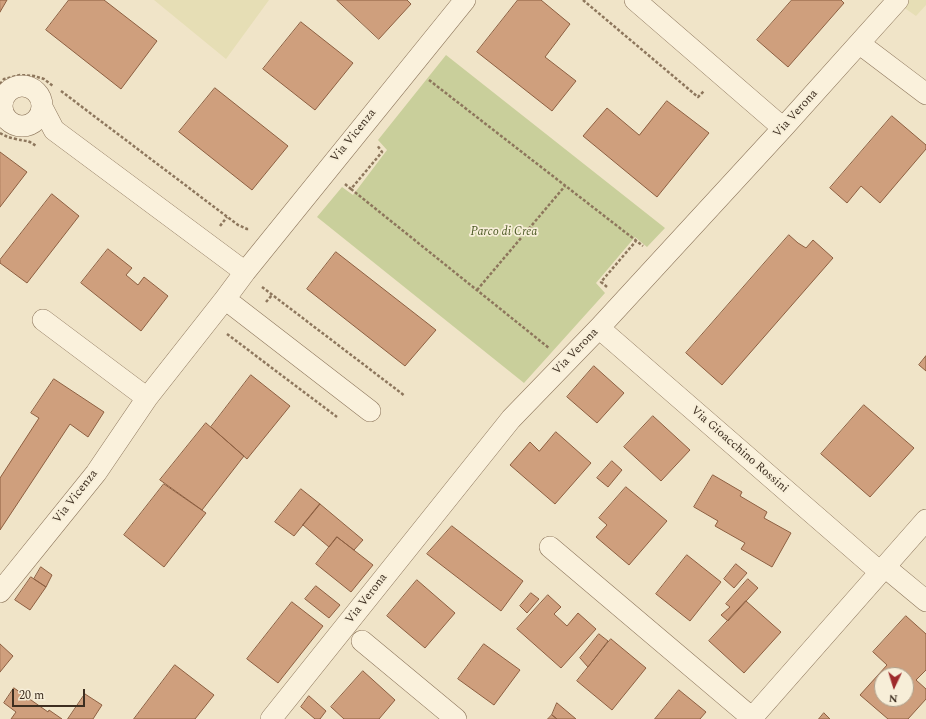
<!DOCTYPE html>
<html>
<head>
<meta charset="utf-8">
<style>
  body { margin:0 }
  #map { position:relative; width:926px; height:719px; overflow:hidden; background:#f0e4c8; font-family:Spectral,serif }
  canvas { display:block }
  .north { position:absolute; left:874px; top:667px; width:40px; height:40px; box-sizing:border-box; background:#f7eed8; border:1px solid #ada18e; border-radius:50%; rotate:184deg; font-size:11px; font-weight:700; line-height:16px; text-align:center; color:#3d2e20 }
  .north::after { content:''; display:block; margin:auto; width:14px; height:18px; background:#9e2a2b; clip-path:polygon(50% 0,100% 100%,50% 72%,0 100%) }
  .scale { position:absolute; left:12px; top:689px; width:73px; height:18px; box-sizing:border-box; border:2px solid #3d2e20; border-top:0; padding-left:5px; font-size:12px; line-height:14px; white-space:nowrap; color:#3d2e20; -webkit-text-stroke:3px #f7eed8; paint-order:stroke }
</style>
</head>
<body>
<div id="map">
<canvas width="926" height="719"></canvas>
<div class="north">N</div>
<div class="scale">20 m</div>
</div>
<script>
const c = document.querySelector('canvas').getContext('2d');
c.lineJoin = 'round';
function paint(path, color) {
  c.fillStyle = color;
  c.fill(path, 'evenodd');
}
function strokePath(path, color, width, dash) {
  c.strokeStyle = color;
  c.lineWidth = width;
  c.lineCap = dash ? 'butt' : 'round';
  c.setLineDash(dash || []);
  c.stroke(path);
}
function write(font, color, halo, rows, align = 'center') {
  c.font = font + ' Spectral,serif';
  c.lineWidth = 3.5;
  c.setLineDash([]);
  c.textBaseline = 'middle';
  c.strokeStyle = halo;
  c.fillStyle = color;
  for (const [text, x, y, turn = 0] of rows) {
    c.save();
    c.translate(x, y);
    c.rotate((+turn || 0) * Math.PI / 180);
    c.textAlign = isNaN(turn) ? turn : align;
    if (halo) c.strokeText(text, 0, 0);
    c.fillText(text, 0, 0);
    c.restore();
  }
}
const farmland = new Path2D(`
  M154,0h115l-43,59z
  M893,0h33v5l-10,11z`);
const green = new Path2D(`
  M446,55l219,173 -18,19 -12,-10 -39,46 9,10 -81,90 -207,-166 25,-30 11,8 34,-45 -9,-10z`);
const building = new Path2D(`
  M0,0h7l-7,12z
  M69,0h35l53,41 -36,48 -75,-59z
  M337,0h70l4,4 -32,35z
  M518,0h23l29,24 -25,33 31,24 -24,30 -75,-59z
  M792,0h49l3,3 -56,64 -31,-27z
  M301,22l52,41 -38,47 -52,-41z
  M215,88l73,58 -36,44 -73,-58z
  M667,101l42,32 -52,64 -74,-61 24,-28 32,27z
  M892,116l34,29v4l-46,54 -19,-17 -14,17 -17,-15z
  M0,152l27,20 -27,35z
  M52,194l27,22 -52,67 -27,-20v-3z
  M789,235l9,8 8,5 7,-8 20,18 -111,127 -36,-32z
  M108,249l24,19 -6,7 12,10 6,-8 24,19 -27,35 -60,-48z
  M336,252l100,78 -31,36 -98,-77z
  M926,356v15l-7,-6z
  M594,366l30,27 -27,30 -30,-26z
  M251,375l39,31 -43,53 -36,-32z
  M54,379l50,33 -16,25 -18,-13 -70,106v-52l39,-60 -8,-5z
  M864,405l50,43 -44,49 -49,-43z
  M653,416l37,34 -29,31 -37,-34z
  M206,423l38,33 -42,54 -42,-30z
  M556,432l35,31 -36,41 -45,-39 20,-23 9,9z
  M612,461l10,9 -14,17 -11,-9z
  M713,475l29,17 -2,4 27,16 -3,6 27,15 -19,34 -31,-18 4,-6 -30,-17 3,-5 -24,-14z
  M164,484l42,29 -42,54 -40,-32z
  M626,487l41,34 -38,44 -33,-28 11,-12 -8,-7z
  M301,489l19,15 -26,32 -19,-14z
  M320,504l43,36 -9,10 -17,-13 -8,10 -26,-22z
  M452,526l71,55 -22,30 -74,-57z
  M337,537l36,28 -22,27 -35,-28z
  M687,555l34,27 -31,39 -34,-27z
  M736,564l11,9 -13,15 -10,-9z
  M41,567l11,8 -6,12 -12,-8z
  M31,577l15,10 -16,23 -15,-10z
  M748,579l10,9 -30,33 -7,-6 9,-8 -4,-3z
  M417,580l38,33 -30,35 -38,-32z
  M316,586l24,19 -11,13 -24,-19z
  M531,593l8,6 -12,14 -7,-7z
  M548,595l13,12 -7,7 13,12 11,-13 18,16 -35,39 -44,-39z
  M746,601l35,31 -37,41 -35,-32z
  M292,602l31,24 -45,57 -31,-24z
  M906,616l20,18v36l-10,10 10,9v10l-18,20h-20l-28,-24 27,-30 -14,-13zM882,675h24v24h-24z
  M599,634l9,7 -20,26 -8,-9z
  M611,639l35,29 -34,42 -35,-29z
  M0,644l13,12 -13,16z
  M484,644l36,26 -26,35 -36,-26z
  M175,665l39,30 -19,24h-61z
  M363,671l32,29 -16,19h-35l-13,-12z
  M14,688l34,24 1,-2 13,9h-51l5,-7 -12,-9z
  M679,690l27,22 -6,7h-45z
  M85,694l17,11 -9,14h-25z
  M309,696l17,15 -6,8h-5l-14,-12z
  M557,703l19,16h-19l-5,-4z
  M824,713l6,6h-11z
  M552,715l5,4h-9z`);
const path = new Path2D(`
  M583,0l115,97 6,-6
  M429,80l214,166
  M0,84l4,-5 16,-4 14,1 10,3 9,7
  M61,91l177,134 9,4h3
  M0,133c5,3 10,5 16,6 10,3 11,0 20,7
  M345,184l6,5 31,-37 -5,-7
  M351,189l198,159
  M220,226l7,-9
  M262,287l143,109
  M607,287l-6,-5 35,-41
  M477,290l88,-104
  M266,302l6,-7
  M227,334l110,83`);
const street = new Path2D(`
  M635,0l148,128
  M860,44l66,50
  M2 106a20 20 0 1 1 40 0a20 20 0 1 1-40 0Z
  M42,107l12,23 191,142
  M225,299l145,112
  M43,320l104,78
  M599,328l281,244
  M550,547l202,171
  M885,567l41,34
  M0,592l96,-119 51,-75 78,-99 20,-27 220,-272
  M362,641l94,78
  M271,719l240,-300 88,-91 184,-200 115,-128
  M751,719l175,-199`);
const streetNames = [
  ["Via Verona",796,114,-48],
  ["Via Vicenza",354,136,-51],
  ["Via Verona",576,352,-46],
  ["Via Gioacchino Rossini",739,450,41],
  ["Via Vicenza",76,497,-52],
  ["Via Verona",367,599,-52]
];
const parkNames = [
  ["Parco di Crea",504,233]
];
paint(farmland, '#e6deb5');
paint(green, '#c9cf9b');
paint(building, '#cf9f7d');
strokePath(building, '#8d5f41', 1);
strokePath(street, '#8d765c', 22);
strokePath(path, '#8d765c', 2.5, [3, 2]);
strokePath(street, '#faf1dc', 21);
write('12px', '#3d2e20', '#f7eed8', streetNames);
write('italic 12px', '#4d5a26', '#f7eed8', parkNames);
</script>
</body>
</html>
